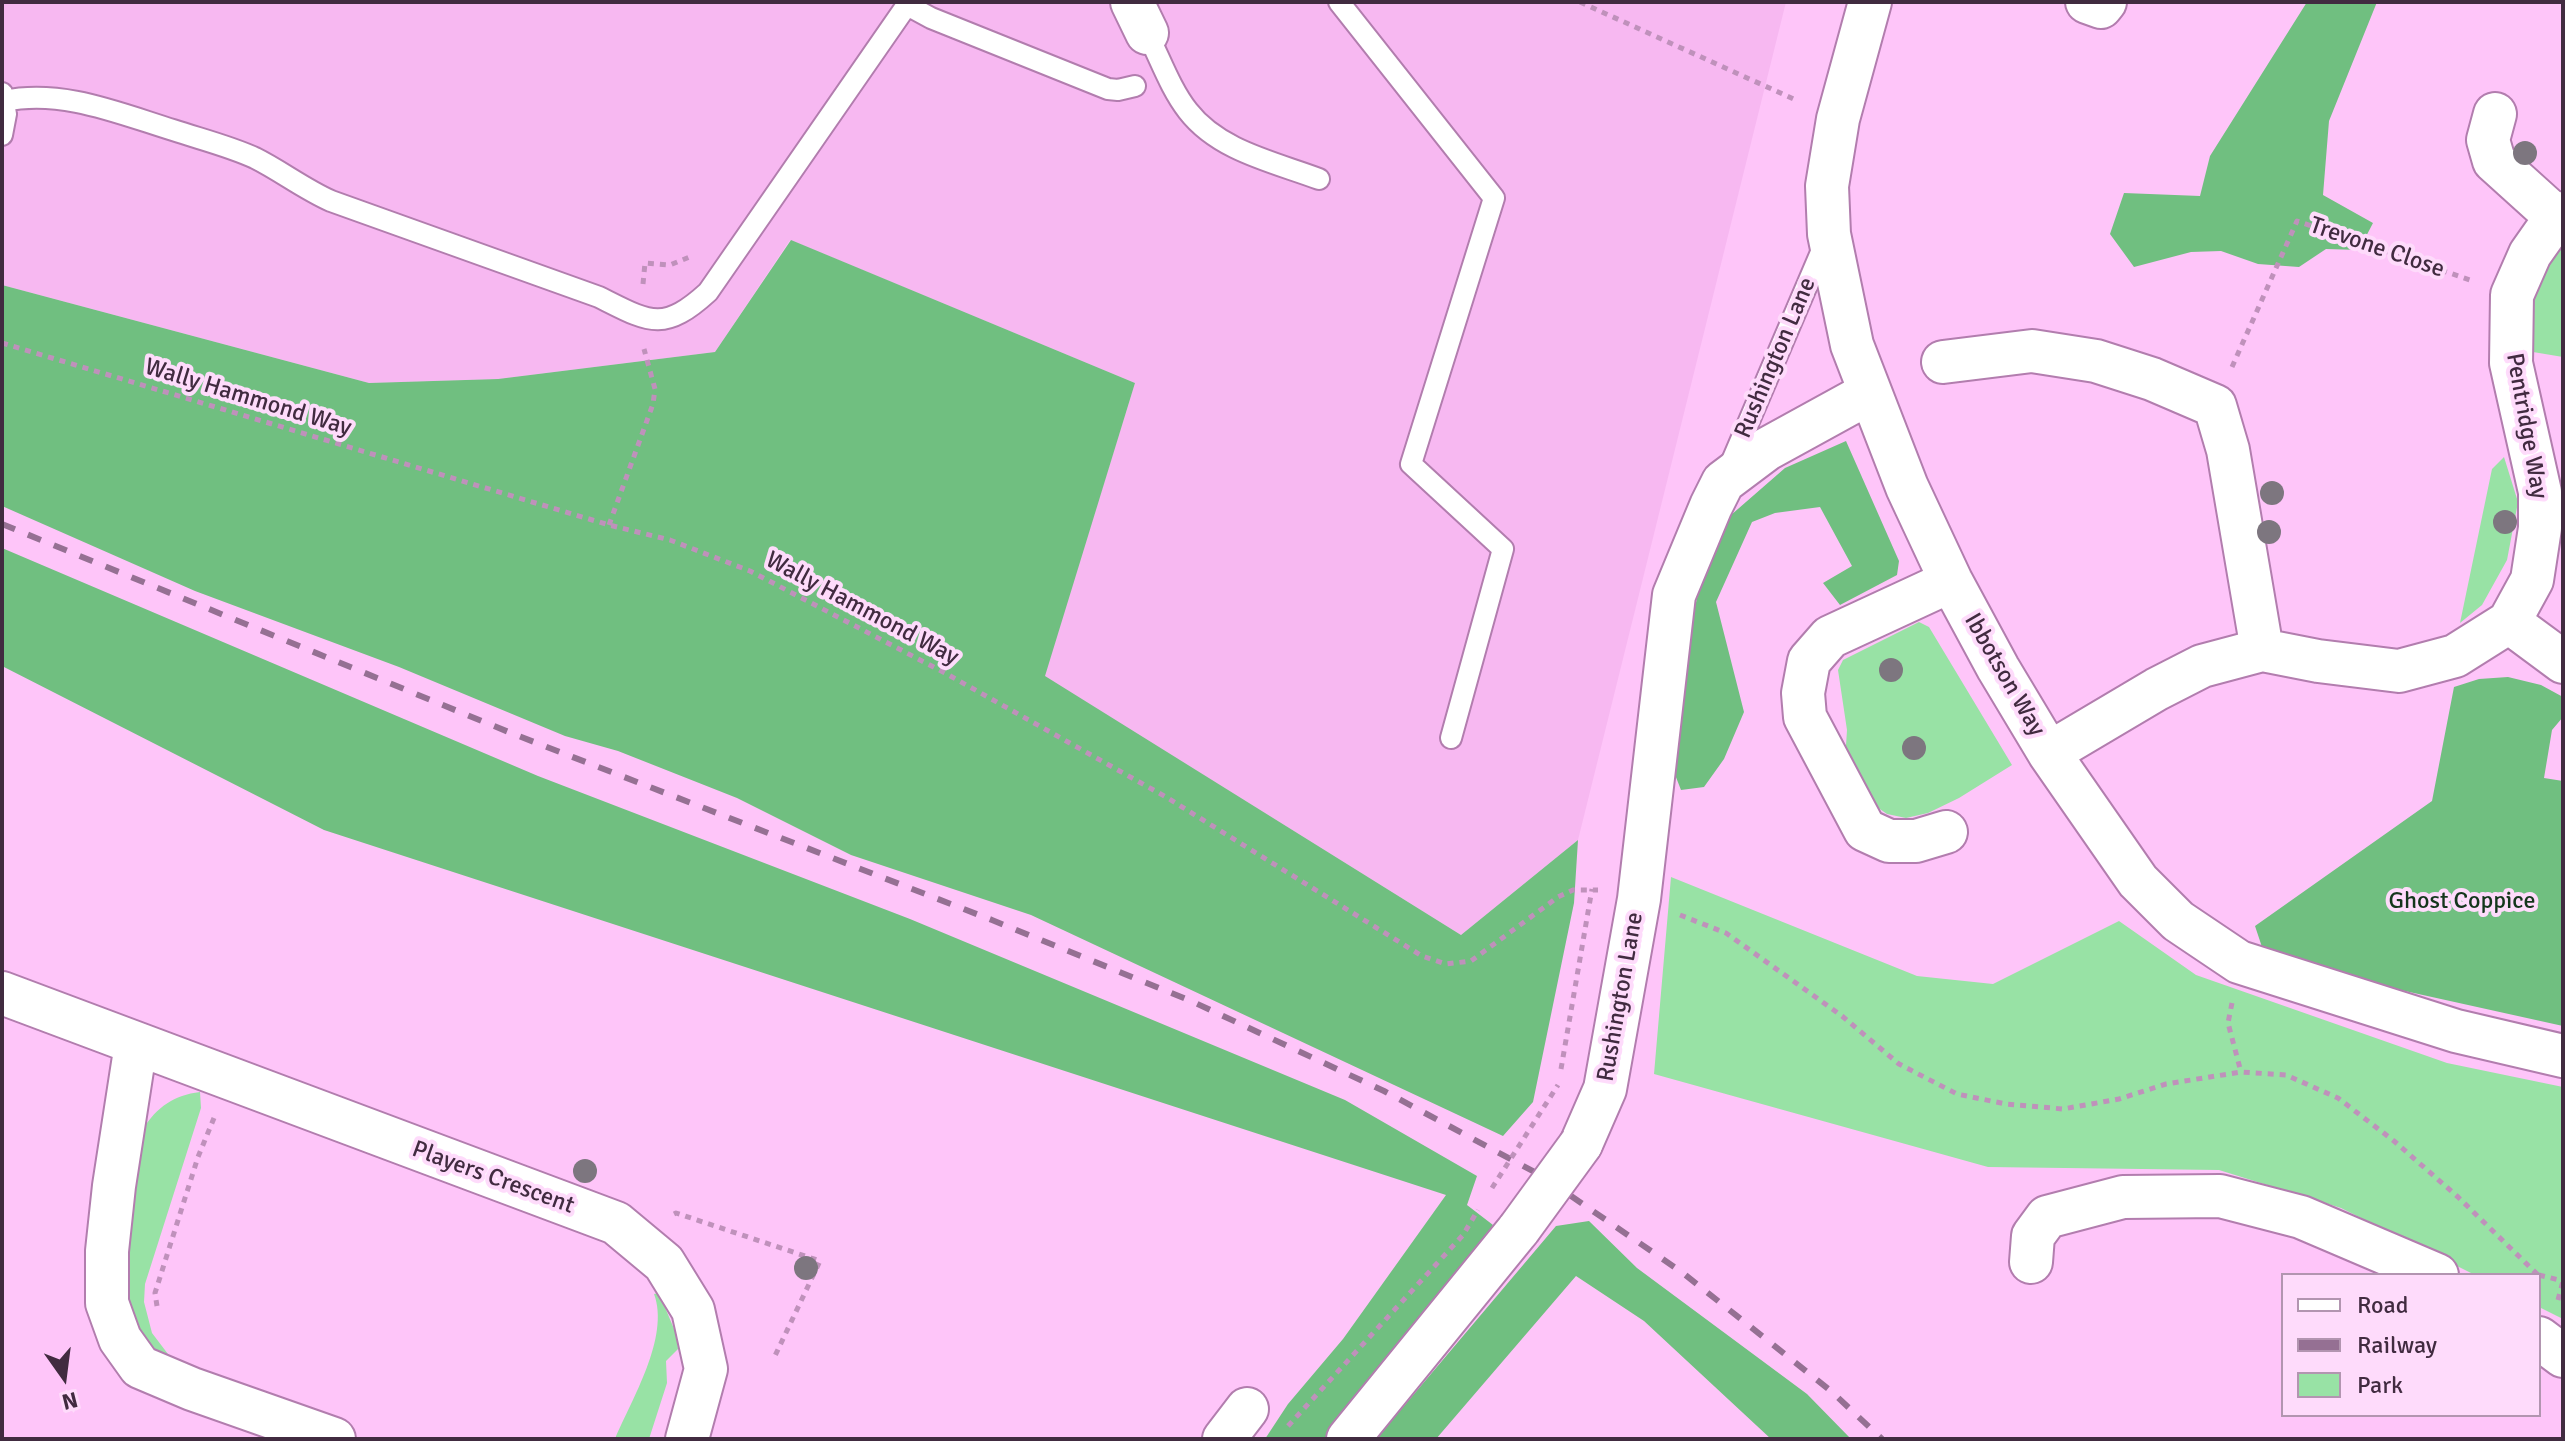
<!DOCTYPE html>
<html>
<head>
<meta charset="utf-8">
<style>
  body { margin:0 }
  #map { position:relative; width:2565px; height:1441px; overflow:hidden; background:#fec5f9; font-family:Signika,sans-serif }
  canvas { display:block }
  .frame { position:absolute; inset:0; border:4px solid #412b40; pointer-events:none }
  .legend { position:absolute; left:2281px; top:1273px; width:260px; height:144px; box-sizing:border-box; background:#fedbfb; border:2px solid #b295b0; margin:0; padding:10px 14px; list-style:none; font-size:24px; color:#412b40 }
  .legend li { display:flex; align-items:center; gap:16px; height:40px }
  .legend b { width:40px; border:2px solid #b295b0 }
  .north { position:absolute; left:24px; top:1337px; width:80px; height:80px; -webkit-text-stroke:6px #fedbfb; paint-order:stroke; rotate:166deg; font-size:22px; font-weight:700; line-height:32px; text-align:center; color:#412b40 }
  .north::after { content:''; display:block; margin:auto; width:28px; height:36px; background:#412b40; clip-path:polygon(50% 0,100% 100%,50% 72%,0 100%) }
</style>
</head>
<body>
<div id="map">
<canvas width="2565" height="1441"></canvas>
<div class="frame"></div>
<ul class="legend">
<li><b style="height:10px;background:#fff"></b>Road</li>
<li><b style="height:10px;background:#957093"></b>Railway</li>
<li><b style="height:22px;background:#98e2a5"></b>Park</li>
</ul>
<div class="north">N</div>
</div>
<script>
const c = document.querySelector('canvas').getContext('2d');
c.lineJoin = 'round';
function paint(path, color) {
  c.fillStyle = color;
  c.fill(path, 'evenodd');
}
function strokePath(path, color, width, dash) {
  c.strokeStyle = color;
  c.lineWidth = width;
  c.lineCap = dash ? 'butt' : 'round';
  c.setLineDash(dash || []);
  c.stroke(path);
}
function write(font, color, halo, rows, align = 'center') {
  c.font = font + ' Signika,sans-serif';
  c.lineWidth = 8;
  c.setLineDash([]);
  c.textBaseline = 'middle';
  c.strokeStyle = halo;
  c.fillStyle = color;
  for (const [text, x, y, turn = 0] of rows) {
    c.save();
    c.translate(x, y);
    c.rotate((+turn || 0) * Math.PI / 180);
    c.textAlign = isNaN(turn) ? turn : align;
    if (halo) c.strokeText(text, 0, 0);
    c.fillText(text, 0, 0);
    c.restore();
  }
}
const built = new Path2D(`
  M2,2h1784l-208,838 -117,95 -417,-259 91,-293 -345,-143 -75,112 -217,27 -129,4 -367,-98z`);
const green = new Path2D(`
  M2563,233v124l-30,-5 -6,-32 11,-48z
  M2504,457l14,45 -11,58 -25,45 -22,18 32,-154z
  M1919,622l10,5 83,138 -53,33 -31,15 -22,5 -19,-4 -23,-16 -19,-37 2,-31 -9,-60 5,-10z
  M1671,877l246,99 76,8 126,-63 77,54 251,88 116,24v232l-24,-12v-32h-64l-134,-67 -122,-38 -231,-3 -334,-93z
  M200,1092l1,16 -56,176 -1,18 8,31 19,25 -4,3 -28,-23 -18,-50 22,-159c14,-22 31,-34 57,-37z
  M659,1293l18,43 1,13 -12,12 1,22 -18,56h-34c17,-40 55,-102 39,-145z`);
const forest = new Path2D(`
  M2307,2h70l-48,119 -6,74 50,28 -14,27 -33,-1 -27,18 -41,-3 -37,-13 -30,1 -57,15 -24,-33 14,-41 76,3 10,-40z
  M791,240l344,143 -90,293 416,259 117,-95 -4,63 -41,199 -30,34 -472,-221 -180,-60 -114,-57 -119,-47 -53,-15 -166,-69 -204,-76 -193,-85v-221l367,98 129,-4 217,-27z
  M1846,441l53,120 -2,14 -57,30 -17,-22 29,-17 -32,-59 -45,6 -23,9 -36,80 28,110 -20,47 -20,28 -23,3 -9,-23 15,-125 23,-101 13,-19 62,-54z
  M2,548l536,228 372,143 435,181 132,76 -10,29 26,20 -19,36 -144,178h-65l23,-35 55,-65 103,-144 -1122,-365 -322,-164z
  M2508,677l33,8 22,12v20l-11,13 -8,48 19,3v245l-235,-52 -64,-21 -9,-27 177,-125 22,-114 25,-8z
  M1589,1221l48,47 170,126 44,45h-80l-127,-118 -68,-45 -140,163h-60l180,-213z`);
const path = new Path2D(`
  M1580,2l218,99
  M643,284l2,-21 25,2 22,-9
  M2,343l607,182 61,15 80,31 195,102 221,124 256,159 24,8 25,-3 87,-64 15,-7h25
  M2232,367l65,-146 176,60
  M609,525l44,-121 2,-15 -11,-40
  M1680,915l46,18 116,83 57,48 58,30 49,10 57,5 56,-10 47,-15 75,-12 45,3 52,23 56,43 64,56 80,78
  M2232,1003l-4,20 13,49
  M1561,1069l31,-180
  M674,1214l2,-1 144,48 -47,99
  M2539,1275l24,6
  M2558,1300l5,-19
  M157,1306l-2,-13 43,-136 16,-39`);
const service = new Path2D(`
  M1339,2l155,196 -83,266 92,85 -52,189
  M907,5l24,13 177,71 10,1 17,-4
  M1147,33c13,25 23,55 41,78 31,40 86,51 131,68
  M2,93l4,21 -4,21
  M4,101c58,-12 114,12 169,29 27,9 56,16 82,28 26,13 49,31 76,43l268,96c50,25 64,36 109,-5l201,-290
  M1729,468l96,-225`);
const minor = new Path2D(`
  M1132,2l15,31
  M1870,2l-32,117 -11,67 2,48 23,111 55,142 44,94 47,87 51,85 89,128 40,40 61,41 217,69 107,25
  M2087,2l14,5 4,-5
  M2495,114l-7,26 6,21 62,56
  M1943,362l89,-11 64,10 56,18 63,27 13,44 34,200
  M2509,622l54,40
  M2049,753l108,-64 45,-23 60,-16 56,11 81,10 56,-15 54,-34 23,-42 8,-52v-36l-29,-129 1,-68 18,-41 26,-37 7,-4
  M1946,832l-30,9h-27l-24,-11 -60,-113 -2,-24 6,-32 21,-24 121,-56
  M2,993l614,230 48,40 29,47 13,59 -19,70
  M136,1044l-22,142 -7,65v52l13,36 20,28 52,22 142,50
  M1581,1144l24,-55 34,-190 35,-304 37,-89 12,-24 44,-33 102,-56
  M2031,1262l2,-26 14,-19 76,-20 97,-1 81,21 136,58
  M2539,1338l24,18
  M1224,1439l23,-30
  M1348,1439l171,-210`);
const rail = new Path2D(`
  M2,524l509,209 481,187 199,81 193,90 158,85 141,97 148,118 51,48`);
const pathBridge = new Path2D(`
  M1492,1188l66,-103
  M1288,1426l175,-191 15,-25`);
const minorBridge = new Path2D(`
  M1519,1229l62,-85`);
const trees = [
  [2525,153],
  [2272,493],
  [2505,522],
  [2269,532],
  [1891,670],
  [1914,748],
  [585,1171],
  [806,1268]
];
const streetNames = [
  ["Trevone Close",2377,248,19],
  ["Rushington Lane",1776,358,-67],
  ["Wally Hammond Way",248,398,17],
  ["Pentridge Way",2526,426,80],
  ["Wally Hammond Way",862,609,28],
  ["Ibbotson Way",2004,675,60],
  ["Rushington Lane",1621,997,-80],
  ["Players Crescent",493,1178,20]
];
const parkNames = [
  ["Ghost Coppice",2462,902]
];
paint(built, '#f7b8f1');
paint(green, '#98e2a5');
paint(forest, '#70bf80');
strokePath(service, '#b27dae', 24);
strokePath(minor, '#b27dae', 46);
strokePath(path, '#bf91bb', 5, [6, 6]);
strokePath(service, '#fff', 20);
strokePath(minor, '#fff', 42);
strokePath(rail, '#957093', 6, [14, 14]);
strokePath(minorBridge, '#b27dae', 46, []);
strokePath(pathBridge, '#bf91bb', 5, [6, 6]);
strokePath(minorBridge, '#fff', 42);
c.fillStyle = '#7d767f';
for (const [x, y] of trees) {
  c.beginPath();
  c.arc(x, y, 12, 0, 2 * Math.PI);
  c.fill();
}
write('24px', '#412b40', '#fedbfb', streetNames);
write('24px', '#14361c', '#fedbfb', parkNames);
</script>
</body>
</html>
